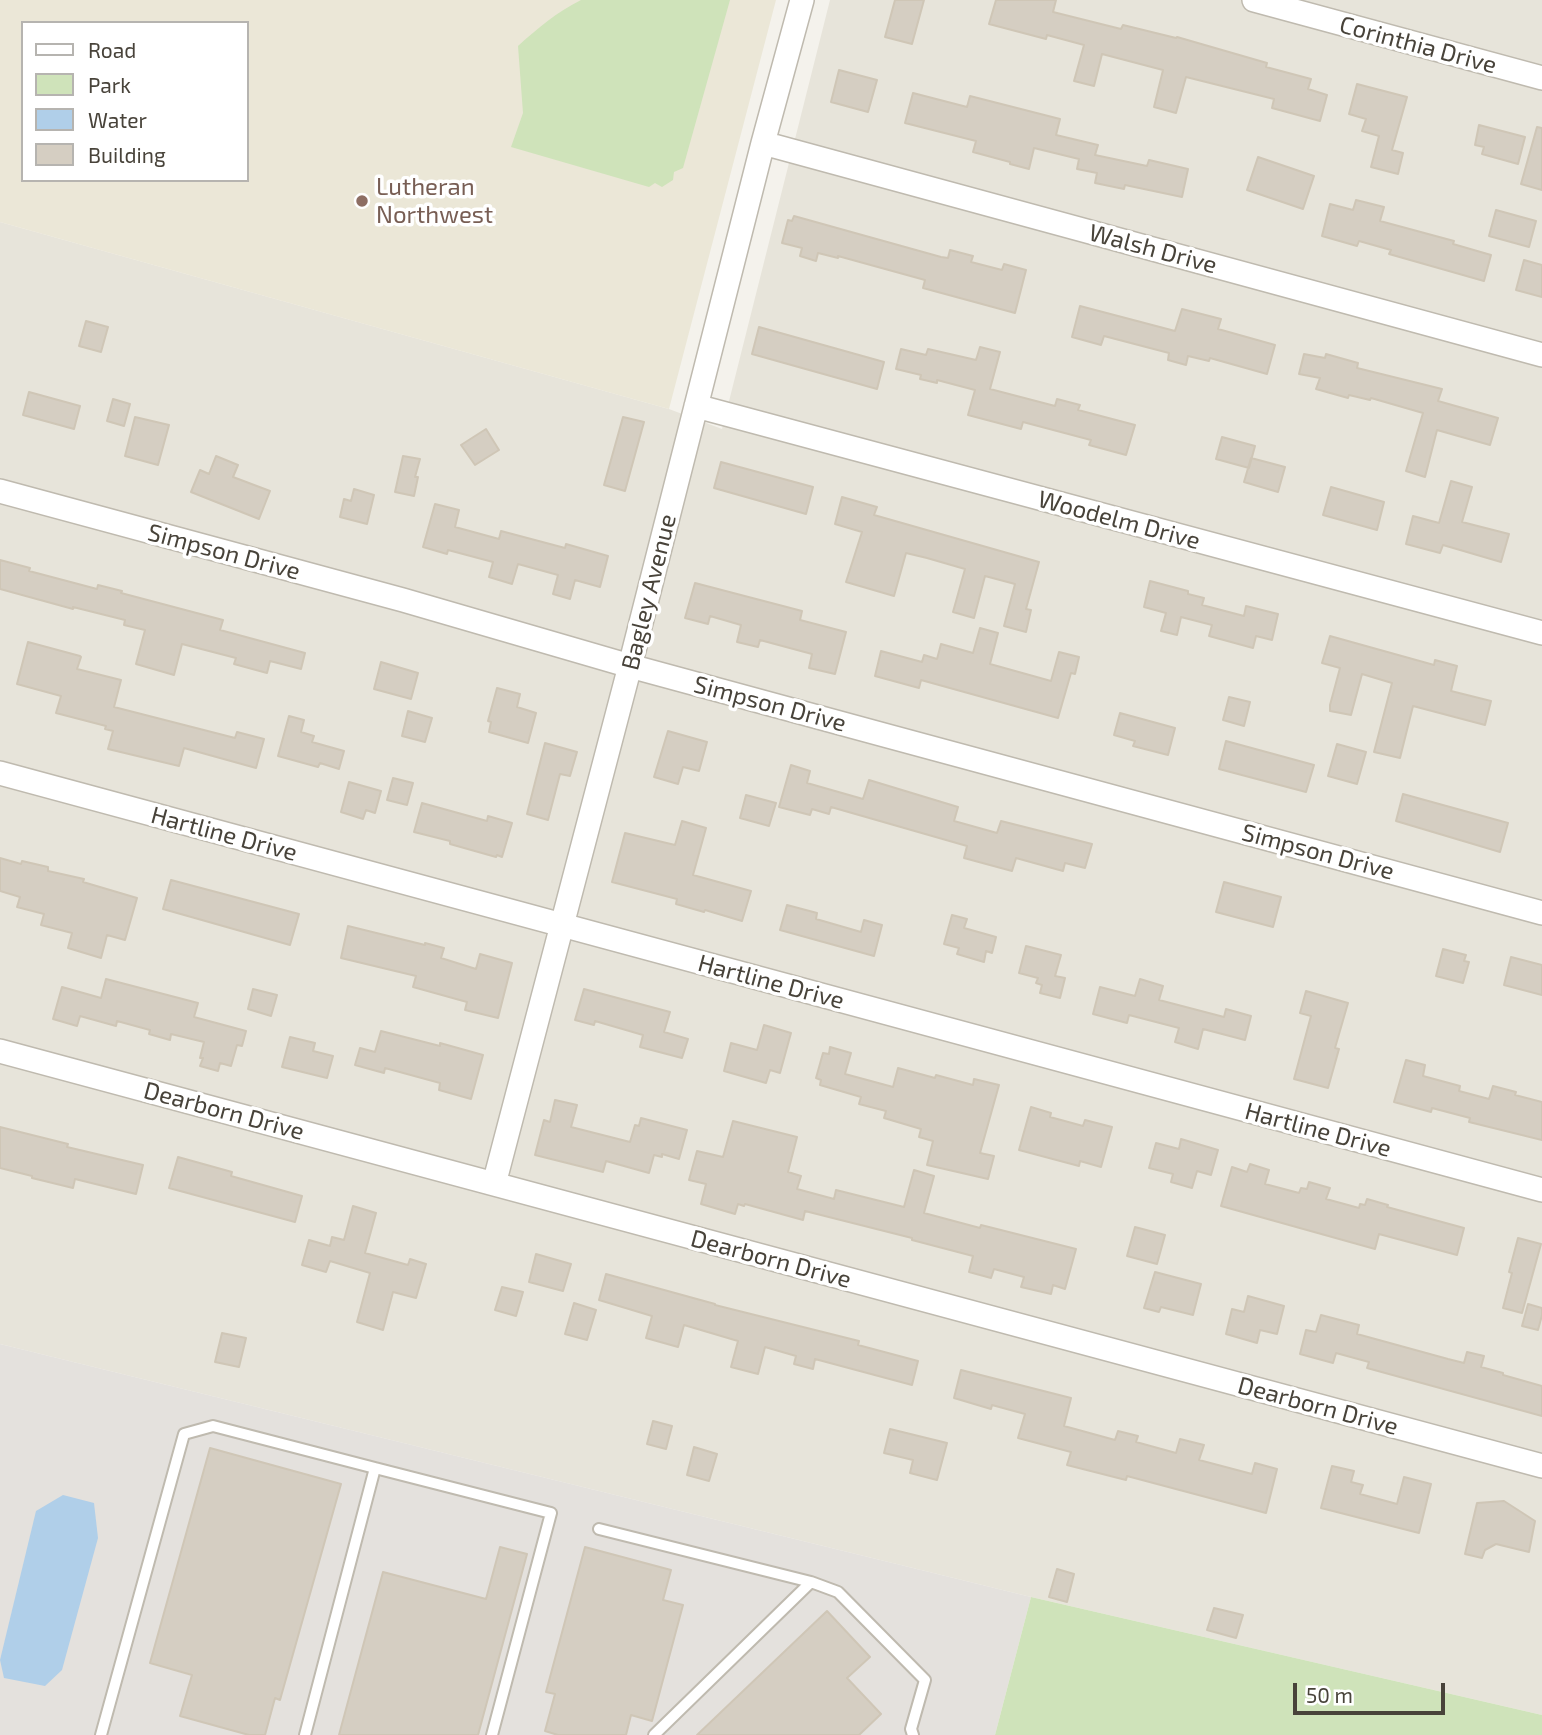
<!DOCTYPE html>
<html>
<head>
<meta charset="utf-8">
<style>
  body { margin:0 }
  #map { position:relative; width:1542px; height:1735px; overflow:hidden; background:#f4f2ec; font-family:"Exo 2",sans-serif }
  canvas { display:block }
  .legend { position:absolute; left:21px; top:21px; width:228px; height:161px; box-sizing:border-box; background:#fff; border:2px solid #b6b4b0; margin:0; padding:9px 12px; list-style:none; font-size:21px; color:#48433a }
  .legend li { display:flex; align-items:center; gap:14px; height:35px }
  .legend b { width:35px; border:2px solid #b6b4b0 }
  .scale { position:absolute; left:1293px; top:1683px; width:152px; height:32px; box-sizing:border-box; border:4px solid #48433a; border-top:0; padding-left:9px; font-size:21px; line-height:24px; white-space:nowrap; color:#48433a; -webkit-text-stroke:5px #fff; paint-order:stroke }
</style>
</head>
<body>
<div id="map">
<canvas width="1542" height="1735"></canvas>
<ul class="legend">
<li><b style="height:9px;background:#fff"></b>Road</li>
<li><b style="height:19px;background:#cfe3ba"></b>Park</li>
<li><b style="height:19px;background:#b0cfe9"></b>Water</li>
<li><b style="height:19px;background:#d5cec2"></b>Building</li>
</ul>
<div class="scale">50 m</div>
</div>
<script>
const c = document.querySelector('canvas').getContext('2d');
c.lineJoin = 'round';
function paint(path, color) {
  c.fillStyle = color;
  c.fill(path, 'evenodd');
}
function strokePath(path, color, width, dash) {
  c.strokeStyle = color;
  c.lineWidth = width;
  c.lineCap = dash ? 'butt' : 'round';
  c.setLineDash(dash || []);
  c.stroke(path);
}
function write(font, color, halo, rows, align = 'center') {
  c.font = font + ' "Exo 2",sans-serif';
  c.lineWidth = 7;
  c.setLineDash([]);
  c.textBaseline = 'middle';
  c.strokeStyle = halo;
  c.fillStyle = color;
  for (const [text, x, y, turn = 0] of rows) {
    c.save();
    c.translate(x, y);
    c.rotate((+turn || 0) * Math.PI / 180);
    c.textAlign = isNaN(turn) ? turn : align;
    if (halo) c.strokeText(text, 0, 0);
    c.fillText(text, 0, 0);
    c.restore();
  }
}
const residential = new Path2D(`
  M830,0h712v1715l-511,-118 -1031,-253v-1122l669,187 53,20z`);
const industrial = new Path2D(`
  M0,1344l1031,253 -36,138h-995z`);
const education = new Path2D(`
  M0,0h776l-107,409 -669,-187zM23,23h224v157h-224z`);
const green = new Path2D(`
  M581,0h149l-47,168 -9,4 -1,8 -11,7 -7,-4 -6,4 -138,-40 12,-34 -5,-67c20,-18 39,-34 63,-46z
  M1031,1597l511,118v20h-547z`);
const water = new Path2D(`
  M63,1495l31,8 4,35 -36,132 -17,16 -41,-8 -4,-18 36,-149z`);
const building = new Path2D(`
  M895,0h29l-12,44 -27,-7z
  M996,0h60l-3,12 68,17 2,-4 53,13 1,-1 90,26 -1,4 45,12 -3,10 19,6 -7,26 -48,-13 2,-9 -88,-22 -10,36 -22,-6 9,-37 -61,-16 -8,32 -20,-5 10,-36 -37,-10 -1,4 -57,-15z
  M839,70l38,10 -9,32 -37,-10z
  M1357,84l50,13 -15,53 11,3 -5,21 -27,-7 8,-31 -17,-5 4,-12 -17,-5z
  M913,93l54,14 3,-11 90,23 -4,16 42,10 -3,10 52,11 2,-6 39,9 -6,28 -57,-12 -1,4 -29,-6 2,-10 -20,-4 2,-10 -45,-11 -5,21 -19,-5v-2l-37,-10 3,-11 -71,-18z
  M1479,125l46,12 -7,27 -36,-10 2,-7 -9,-2z
  M1537,127l5,1v62l-21,-6z
  M1258,157l56,19 -11,33 -56,-19z
  M1356,200l28,7 -4,14 74,20 -1,3 38,11 -7,26 -95,-27 2,-4 -32,-9 -2,5 -35,-10 8,-32 23,6z
  M1496,210l40,11 -7,26 -40,-11z
  M794,216l147,41 7,1 2,-8 23,6 -2,6 31,8 2,-6 22,6 -11,43 -92,-25 2,-8 -87,-24v2l-20,-5 -2,8 -16,-5 2,-8 -20,-5 6,-23 4,1z
  M1524,260l18,5v32l-26,-7z
  M1080,306l95,25 7,-22 39,10 -3,10 57,16 -8,29 -57,-16 -1,3 -21,-5 -2,9 -18,-5 1,-7 -65,-17 -3,9 -29,-8z
  M86,321l22,6 -7,25 -22,-6z
  M759,327l125,35 -7,27 -125,-35z
  M980,347l20,5 -10,37 65,17 2,-7 23,6 -2,5 57,15 -9,30 -37,-10 2,-5 -68,-18 -2,7 -53,-14 7,-25 -38,-10v3l-17,-4 1,-4 -25,-6 5,-20 25,6 2,-6 48,11z
  M1304,354l21,4 1,-4 32,9 -1,5 85,21 -4,12 60,17 -8,27 -53,-15 -12,47 -19,-6 17,-58 -52,-15 -1,2 -21,-5 -1,3 -32,-9 4,-11 -21,-4z
  M29,392l51,14 -6,23 -51,-14z
  M113,399l17,5 -6,22 -17,-5z
  M135,417l34,8 -11,40 -33,-9z
  M623,417l21,5 -19,69 -21,-6z
  M486,429l13,21 -24,15 -14,-20z
  M1222,437l33,9 -6,22 -33,-9z
  M216,456l22,9 -5,12 37,14 -11,28 -68,-27 9,-22 9,4z
  M403,456l17,3 -5,18h3l-4,19 -19,-4z
  M1251,458l34,9 -7,25 -34,-10z
  M721,462l92,25 -7,27 -92,-26z
  M1451,481l21,6 -10,35 47,12 -8,28 -58,-17 -3,8 -34,-9 7,-28 26,7z
  M1331,487l53,15 -7,28 -54,-15z
  M354,489l20,6 -7,29 -27,-7 4,-18 7,2z
  M842,497l35,10 -3,8 165,47 -13,47 5,1 -5,22 -22,-6 11,-42 -30,-8 -11,42 -21,-6 12,-43 -38,-11 -21,-5 -12,43 -48,-14 16,-50 -27,-8z
  M435,504l24,6 -4,17 44,12 2,-8 64,17 1,-4 42,12 -8,31 -25,-7 -5,19 -17,-5 5,-19 -40,-11 -6,20 -23,-7 4,-15 -45,-12 -1,4 -24,-7z
  M0,560l30,8 -1,3 68,18 1,-4 24,6 -1,2 102,27 -3,10 85,23 -4,16 -31,-8 -3,12 -33,-9 2,-6 -54,-14 -8,31 -38,-11 9,-34 -21,-5 1,-5 -52,-13v2l-73,-20z
  M1150,581l38,10v3l16,4 -2,7 42,11 2,-10 32,8 -6,26 -16,-4 -3,12 -44,-12 3,-11 -31,-8 -4,18 -16,-4 5,-18 -22,-6z
  M695,583l107,28 -2,9 46,12 -11,42 -26,-6 3,-14 -52,-14 -2,7 -21,-5 4,-17 -31,-9 -2,8 -23,-6z
  M980,628l18,5 -8,31 61,17 8,-29 20,5 -4,17 -4,-1 -13,45 -137,-38 -2,8 -44,-12 6,-25 41,11 2,-7 13,4 4,-15 32,9z
  M1330,636l104,29 1,-5 22,6 -6,25 40,10 -6,24 -72,-19 -13,52 -26,-6 18,-69 -30,-9 -11,41 -21,-4v-6l10,-37 -18,-5z
  M28,642l52,14 1,1 -4,12 44,11 -7,27 121,31 2,-6 27,7 -8,29 -72,-20 -5,18 -71,-17 5,-18 -8,-2 1,-3 -50,-13 5,-17 -44,-12z
  M381,662l37,11 -7,26 -37,-10z
  M497,688l23,6 -3,13 19,6 -8,30 -39,-11 2,-10 -3,-1z
  M1229,697l21,5 -6,24 -21,-6z
  M408,711l24,7 -7,24 -23,-6z
  M1120,713l55,15 -7,27 -35,-9 2,-5 -21,-6z
  M289,716l15,4 -3,12 13,4 -2,6 32,9 -5,18 -19,-6 -2,4 -40,-11z
  M668,731l39,11 -8,29 -16,-4 -5,17 -24,-7z
  M1226,741l88,24 -8,27 -87,-23z
  M545,743l32,9 -7,24 -10,-2 -12,46 -21,-6z
  M1337,744l29,8 -9,32 -29,-8z
  M791,765l19,6 -3,12 56,16 6,-19 89,27 -4,14 43,12 4,-12 91,23 -7,24 -20,-5 -2,8 -47,-13 -4,13 -48,-13 3,-12 -136,-39 -2,7 -17,-5 -2,6 -31,-8z
  M393,778l20,5 -6,22 -20,-5z
  M349,782l32,9 -6,22 -9,-3 -3,9 -22,-7z
  M1403,794l105,29 -8,29 -104,-31z
  M746,795l30,8 -7,23 -29,-8z
  M422,803l65,18 1,-5 24,7 -10,34 -5,-2 -1,2 -46,-13v-3l-36,-9z
  M682,821l24,7 -13,47 58,16 -9,30 -37,-11 -1,2 -28,-8 1,-5 -65,-17 13,-49 50,12z
  M0,858l21,6 1,-3 26,6v4l36,8 -1,3 54,16 -12,42 -18,-5 -6,23 -33,-10 4,-15 -31,-8 3,-11 -27,-7 3,-10 -20,-6z
  M171,880l128,34 -9,31 -127,-36z
  M1224,882l57,15 -8,30 -57,-15z
  M787,905l30,8 -1,6 45,13 3,-12 18,5 -8,31 -94,-26z
  M952,915l15,4 -3,9 32,9 -4,16 -6,-2 -2,11 -27,-8 2,-6 -15,-4z
  M348,926l77,19v-2l19,5 -3,10 35,11 4,-15 32,9 -14,55 -33,-8 2,-8 -54,-15 3,-11 -75,-18z
  M1026,946l35,9 -6,21 10,2 -5,20 -20,-5 2,-8 -6,-2 2,-5 -19,-5z
  M1443,949l23,6 -2,6 5,1 -6,21 -27,-7z
  M1511,957l31,8v30l-38,-10z
  M106,979l92,24 -4,14 52,14 -4,15 -5,-1 -6,21 -11,-3 -2,8 -18,-5 3,-8h-3l4,-16 -33,-8 -1,6 -21,-6 1,-4 -33,-9 -1,5 -36,-10 -3,10 -24,-7 9,-32 39,11z
  M1140,979l23,7 -4,14 65,17 2,-8 25,7 -6,24 -42,-11 -5,20 -23,-7 4,-14 -50,-13 -2,8 -34,-9 7,-27 35,9z
  M253,989l24,6 -6,21 -23,-7z
  M584,989l86,23 -6,20 24,7 -6,19 -42,-11 3,-12 -48,-14 -1,4 -19,-5z
  M1306,991l42,12 -13,45 4,1 -11,39 -34,-9 17,-63 -11,-3z
  M764,1025l27,8 -11,40 -10,-3 -4,13 -42,-12 7,-28 26,7z
  M381,1031l59,15v-3l43,12 -12,44 -32,-9 1,-7 -55,-15 -1,5 -29,-8 5,-17 15,4z
  M290,1037l25,6 -2,8 20,5 -6,22 -45,-11z
  M830,1047l21,6 -6,21 48,13 5,-19 37,10 1,-3 37,10 1,-6 25,6 -19,68 14,3 -6,23 -61,-14 6,-24 -14,-4 2,-8 -37,-11 2,-7 -27,-7 2,-7 -41,-12 1,-5 -5,-2 7,-25 6,1z
  M1406,1060l19,5 -2,11 37,10 -1,5 30,8 4,-13 23,6 -1,3 27,7v38l-73,-18 1,-4 -38,-10 -1,4 -37,-10z
  M555,1100l22,5 -6,22 59,15 5,-17 4,1 2,-8 46,12 -8,29 -17,-5v3l-8,-2 -5,18 -43,-12 -3,11 -68,-17 9,-35 6,2z
  M1031,1107l20,6 -1,4 33,9 2,-6 27,7 -11,40 -21,-6 -1,5 -60,-16z
  M733,1121l64,16 -9,35 13,4 -4,13 37,10 2,-9 68,17 10,-37 20,6 -10,37 56,15 1,-3 95,24 -11,40 -12,-4 -2,9 -30,-7 3,-10 -30,-8 -3,9 -22,-6 4,-16 -61,-16v-2l-107,-27 -2,9 -58,-16 -1,2 -6,-2 -3,10 -34,-10 5,-20 -17,-4 8,-29 26,6z
  M0,1127l68,17 -1,3 76,18 -7,29 -61,-15 -2,9 -41,-10v-2l-32,-8z
  M1181,1139l37,11 -7,25 -14,-4 -5,17 -21,-6 2,-8 -24,-6 7,-25 23,6z
  M178,1157l54,15 -1,4 71,20 -7,26 -126,-34z
  M1250,1164l19,6 -4,14 34,9 2,-5 6,1 2,-7 21,6 -4,11 33,9 1,-4 5,1 2,-6 21,6 -1,2 77,21 -7,27 -78,-21 -4,15 -154,-43 11,-39 15,5z
  M353,1206l23,7 -11,40 43,12 2,-6 16,5 -10,34 -23,-6 -10,38 -26,-8 13,-49 -40,-12 -4,11 -24,-7 7,-25 21,6 2,-9 12,3z
  M1135,1227l30,8 -8,29 -30,-8z
  M1518,1238l23,6 -19,69 -19,-5 9,-35 -3,-1z
  M536,1254l35,10 -8,27 -34,-9z
  M1155,1272l46,12 -8,31 -32,-8 -2,5 -15,-4z
  M606,1274l109,30v1l144,36 -1,4 60,16 -6,24 -97,-26 -2,10 -19,-5 2,-8 -31,-9 -7,27 -27,-7 7,-26 -54,-16 -6,22 -32,-9 6,-22 -53,-16z
  M502,1287l21,5 -7,24 -21,-6z
  M1248,1296l36,10 -7,28 -17,-4 -3,13 -31,-9 6,-25 12,3z
  M574,1303l22,7 -9,30 -22,-6z
  M1528,1304l14,4v7l-4,15 -16,-4z
  M1321,1315l38,10 -2,9 91,25 16,4 3,-11 17,4 -3,11 22,6v2l39,11v30l-175,-48 2,-6 -33,-9 -3,10 -33,-9 6,-24 10,2z
  M222,1333l24,5 -7,29 -24,-5z
  M961,1370l110,28 -7,28 51,14 3,-9 20,5 -2,6 40,11 4,-14 24,6 -5,15 53,14 3,-11 22,6 -11,44 -139,-37 -1,4 -59,-15 4,-13 -53,-14 7,-24 -33,-9 -1,4 -37,-11z
  M653,1421l19,5 -6,23 -19,-5z
  M890,1429l57,14 -10,37 -27,-7 3,-13 -29,-7z
  M694,1447l23,7 -8,27 -22,-6z
  M210,1448l131,36 -61,216 -5,-2 -10,37h-16l-69,-19 12,-41 -42,-12z
  M1332,1466l22,5 -3,11 12,3 -3,9 37,10 7,-27 27,7 -12,49 -98,-25z
  M1504,1501l31,20 -6,31 -33,-8 -11,6 -3,8 -17,-4 12,-51z
  M500,1547l27,7 -49,181h-139l44,-163 103,27z
  M585,1547l86,23 -8,30 20,5 -31,116 -21,-6 -5,20h-68l-13,-4 10,-37 -9,-2z
  M1057,1569l17,5 -7,28 -18,-5z
  M1214,1608l29,7 -7,23 -29,-8z
  M827,1611l43,46 -23,21 34,36 -22,21h-162z`);
const lane = new Path2D(`
  M599,1529l212,53
  M101,1735l83,-301 29,-8 162,42
  M305,1735l70,-267 176,45 -59,222
  M654,1735l157,-153 27,10 87,88 -14,49 2,6`);
const street = new Path2D(`
  M1254,0l288,78
  M763,143l779,212
  M696,406l846,227
  M0,491l403,109 227,66 254,69 658,178
  M0,773l1542,417
  M0,1051l1542,415
  M494,1184l136,-518 133,-523 39,-143`);
const markers = [
  [362,201,7,"#8d6e63"]
];
const streetNames = [
  ["Corinthia Drive",1418,45,15],
  ["Walsh Drive",1153,249,15],
  ["Woodelm Drive",1119,520,15],
  ["Simpson Drive",224,552,15],
  ["Bagley Avenue",649,592,-76],
  ["Simpson Drive",770,704,15],
  ["Hartline Drive",224,834,15],
  ["Simpson Drive",1318,852,15],
  ["Hartline Drive",771,982,15],
  ["Dearborn Drive",224,1111,15],
  ["Hartline Drive",1318,1130,15],
  ["Dearborn Drive",771,1259,15],
  ["Dearborn Drive",1318,1406,15]
];
const educationNames = [
  ["Lutheran",376,187],
  ["Northwest",376,215]
];
paint(residential, '#e7e4da');
paint(industrial, '#e4e1dd');
paint(education, '#ebe7d7');
paint(green, '#cfe3ba');
paint(water, '#b0cfe9');
paint(building, '#d5cec2');
strokePath(building, '#cfc6b6', 2);
strokePath(lane, '#bfbaaf', 14);
strokePath(street, '#bfbaaf', 26);
strokePath(lane, '#fff', 10);
strokePath(street, '#fff', 23);
for (const [x, y, r, color] of markers) {
  const dot = new Path2D();
  dot.arc(x, y, r, 0, 2 * Math.PI);
  c.fillStyle = color;
  c.fill(dot);
  strokePath(dot, '#fff', 2.5);
}
write('24px', '#48433a', '#fff', streetNames);
write('24px', '#785e54', '#fff', educationNames, 'left');
</script>
</body>
</html>
